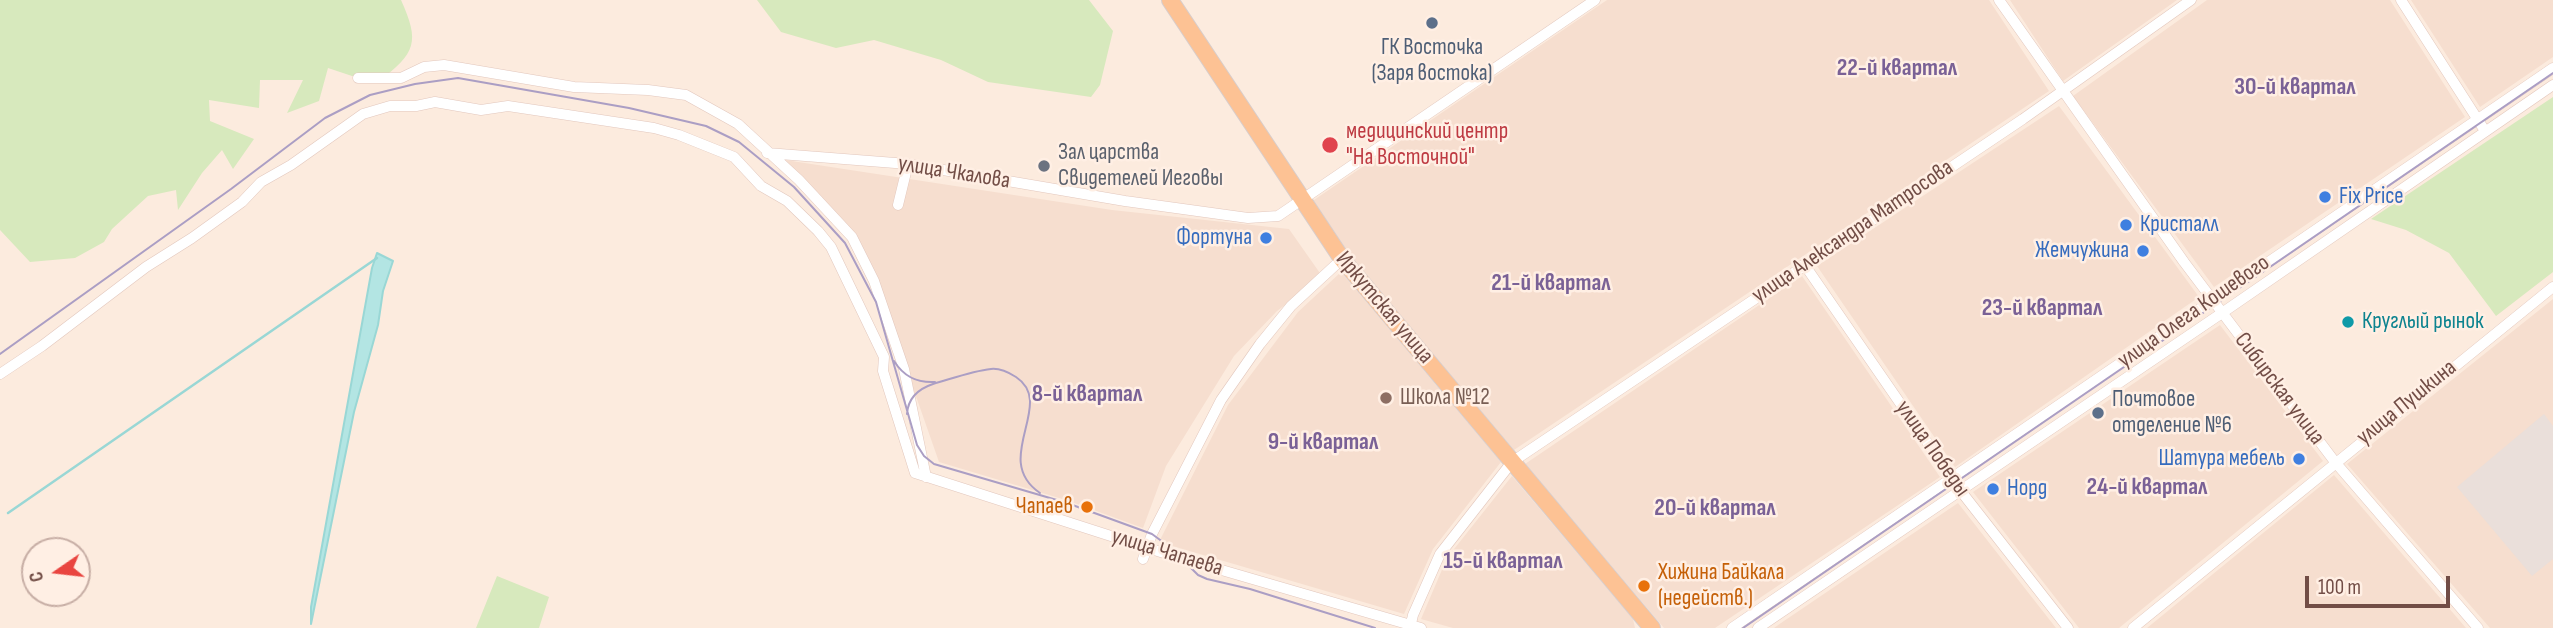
<!DOCTYPE html>
<html>
<head>
<meta charset="utf-8">
<style>
  body { margin:0 }
  #map { position:relative; width:2553px; height:628px; overflow:hidden; background:#fcebde; font-family:"Sofia Sans Condensed",sans-serif }
  canvas { display:block }
  .north { position:absolute; left:21px; top:537px; width:70px; height:70px; box-sizing:border-box; background:#ffefe4; border:2px solid #c7aea5; border-radius:50%; rotate:256deg; font-size:19px; font-weight:700; line-height:28px; text-align:center; color:#724d46 }
  .north::after { content:''; display:block; margin:auto; width:24px; height:32px; background:#e94540; clip-path:polygon(50% 0,100% 100%,50% 72%,0 100%) }
  .scale { position:absolute; left:2305px; top:576px; width:145px; height:32px; box-sizing:border-box; border:4px solid #724d46; border-top:0; padding-left:9px; font-size:21px; line-height:24px; white-space:nowrap; color:#724d46; -webkit-text-stroke:5px #ffefe4; paint-order:stroke }
</style>
</head>
<body>
<div id="map">
<canvas width="2553" height="628"></canvas>
<div class="north">С</div>
<div class="scale">100 m</div>
</div>
<script>
const c = document.querySelector('canvas').getContext('2d');
c.lineJoin = 'round';
function paint(path, color) {
  c.fillStyle = color;
  c.fill(path, 'evenodd');
}
function strokePath(path, color, width, dash) {
  c.strokeStyle = color;
  c.lineWidth = width;
  c.lineCap = dash ? 'butt' : 'round';
  c.setLineDash(dash || []);
  c.stroke(path);
}
function write(font, color, halo, rows, align = 'center') {
  c.font = font + ' "Sofia Sans Condensed",sans-serif';
  c.lineWidth = 5;
  c.setLineDash([]);
  c.textBaseline = 'middle';
  c.strokeStyle = halo;
  c.fillStyle = color;
  for (const [text, x, y, turn = 0] of rows) {
    c.save();
    c.translate(x, y);
    c.rotate((+turn || 0) * Math.PI / 180);
    c.textAlign = isNaN(turn) ? turn : align;
    if (halo) c.strokeText(text, 0, 0);
    c.fillText(text, 0, 0);
    c.restore();
  }
}
const residential = new Path2D(`
  M1607,0h382l60,91 -535,359 -166,-196 -37,-52z
  M2010,0h167l-114,81z
  M2207,0h183l75,117 -251,170 -141,-191z
  M2411,0h142v57l-73,50z
  M2059,106l140,191 -244,170 -138,-201z
  M772,158l340,52 177,19 33,47 -45,35 -43,45 -68,110 -23,62 -74,-27 -130,-39 -50,-143 -37,-75z
  M1341,272l160,190 -68,87 -29,65 -245,-72 69,-137 70,-93z
  M1802,276l138,201 -225,151h-51l-139,-164z
  M2553,299v329h-63l-143,-164z
  M2220,325l103,136 -204,167h-40l-106,-136z
  M2334,475l132,153h-319z
  M1512,476l121,143 2,9h-182l-32,-9 26,-61z
  M1958,503l98,125h-282l7,-5z`);
const industrial = new Path2D(`
  M2544,414l9,12v133l-21,17 -75,-89z`);
const green = new Path2D(`
  M0,0h401c19,42 15,53 -22,81l-21,-3 -30,-10 -9,33 -32,12 16,-33h-43l-1,28 -50,-8 1,21 44,18 -21,30 -11,-19 -20,23 -24,37 -2,-20 -28,6 -36,33 -8,13 -29,16 -45,4 -30,-32z
  M757,0h332l24,31 -13,54 -9,12 -103,-15 -47,-22 -67,-20 -38,8 -55,-16z
  M2553,97v175l-57,44 -47,-63 -43,-23 -35,-11z
  M497,576l52,21 -10,31h-63z`);
const water = new Path2D(`
  M377,253l16,8 -10,30 -5,34 -24,87 -43,212v-17l61,-339z`);
const stream = new Path2D(`
  M8,513l369,-255`);
const street = new Path2D(`
  M1999,0l185,262 151,200 143,166
  M2401,0l84,131
  M358,78h43l23,-11 20,-2 130,22 74,3 38,5 52,29 61,56 53,57 22,44 30,88 22,108
  M767,153l141,11 217,37 123,17 30,-2 317,-216
  M898,205l10,-41
  M1804,264l156,226 108,138
  M0,374l42,-28 104,-79 46,-29 50,-36 19,-20 30,-17 72,-51 27,-8h26l19,-4 46,8 27,-4 146,22 25,7 55,22 27,29 26,15 31,30 13,16 53,110 -1,14 32,102 255,82 251,73
  M1143,559l9,-25 69,-134 39,-56 31,-38 51,-47
  M1410,628l3,-13 27,-61 72,-92 511,-343 168,-119
  M1732,628l821,-560
  M1758,628l464,-315 331,-228
  M2133,628l420,-341`);
const primary = new Path2D(`
  M1170,0l172,259 310,369`);
const tram = new Path2D(`
  M0,354l231,-165 94,-71 45,-23 45,-11 43,-6 171,30 77,18 33,16 55,45 51,56 31,59 41,143 7,11 10,8 133,39 85,31 19,14 27,27 9,4 43,10 125,39
  M894,361c10,16 23,22 41,21
  M907,414c1,-16 11,-25 26,-30 18,-5 39,-13 58,-15 9,-1 17,3 25,8 41,27 -26,82 24,116
  M1743,628l810,-555`);
const markers = [
  [1432,23,7,"#5c6f8a"],
  [1330,145,9,"#e0444e"],
  [1044,166,7,"#6b7280"],
  [2325,197,7,"#3f7fe0"],
  [2126,225,7,"#3f7fe0"],
  [1266,238,7,"#3f7fe0"],
  [2143,251,7,"#3f7fe0"],
  [2348,322,7,"#0f9aa8"],
  [1386,398,7,"#8d6e63"],
  [2098,413,7,"#5c6f8a"],
  [2299,459,7,"#3f7fe0"],
  [1993,489,7,"#3f7fe0"],
  [1087,507,7,"#e8710a"],
  [1644,586,7,"#e8710a"]
];
const serviceNames = [
  ["ГК Восточка",1432,48],
  ["(Заря востока)",1432,74],
  ["Почтовое",2112,400,"left"],
  ["отделение №6",2112,426,"left"]
];
const healthNames = [
  ["медицинский центр",1346,132],
  ["\"На Восточной\"",1346,158]
];
const worshipNames = [
  ["Зал царства",1058,153],
  ["Свидетелей Иеговы",1058,179]
];
const streetNames = [
  ["улица Чкалова",954,173,9],
  ["улица Александра Матросова",1853,232,-34],
  ["Иркутская улица",1384,308,50],
  ["улица Олега Кошевого",2194,312,-35],
  ["Сибирская улица",2279,389,53],
  ["улица Пушкина",2407,403,-39],
  ["улица Победы",1932,449,55],
  ["улица Чапаева",1167,553,17]
];
const shopNames = [
  ["Fix Price",2339,197],
  ["Кристалл",2140,225],
  ["Фортуна",1252,238,"right"],
  ["Жемчужина",2129,251,"right"],
  ["Шатура мебель",2285,459,"right"],
  ["Норд",2007,489]
];
const cultureNames = [
  ["Круглый рынок",2362,322]
];
const educationNames = [
  ["Школа №12",1400,398]
];
const foodNames = [
  ["Чапаев",1073,507],
  ["Хижина Байкала",1658,573,"left"],
  ["(недейств.)",1658,599,"left"]
];
const neighbourhoodNames = [
  ["22-й квартал",1897,69],
  ["30-й квартал",2295,88],
  ["21-й квартал",1551,284],
  ["23-й квартал",2042,309],
  ["8-й квартал",1087,395],
  ["9-й квартал",1323,443],
  ["24-й квартал",2147,488],
  ["20-й квартал",1715,509],
  ["15-й квартал",1503,562]
];
paint(residential, '#f6decf');
paint(industrial, '#eadfda');
paint(green, '#d7e9bd');
paint(water, '#b3e5e3');
strokePath(water, '#99d7d5', 2);
strokePath(stream, '#99d7d5', 2.5);
strokePath(street, '#e2c7bd', 11);
strokePath(primary, '#d8cdcb', 18);
strokePath(street, '#fff', 10);
strokePath(primary, '#fdc294', 16);
strokePath(tram, '#ab9ec4', 2);
for (const [x, y, r, color] of markers) {
  const dot = new Path2D();
  dot.arc(x, y, r, 0, 2 * Math.PI);
  c.fillStyle = color;
  c.fill(dot);
  strokePath(dot, '#ffefe4', 2.5);
}
write('23px', '#4e5e75', '#ffefe4', serviceNames);
write('23px', '#be3a42', '#ffefe4', healthNames, 'left');
write('23px', '#5b616d', '#ffefe4', worshipNames, 'left');
write('23px', '#724d46', '#ffefe4', streetNames);
write('23px', '#366cbe', '#ffefe4', shopNames, 'left');
write('23px', '#0d838f', '#ffefe4', cultureNames, 'left');
write('23px', '#785e54', '#ffefe4', educationNames, 'left');
write('23px', '#c56008', '#ffefe4', foodNames, 'right');
write('bold 24px', '#7a6196', '#ffefe4', neighbourhoodNames);
</script>
</body>
</html>
